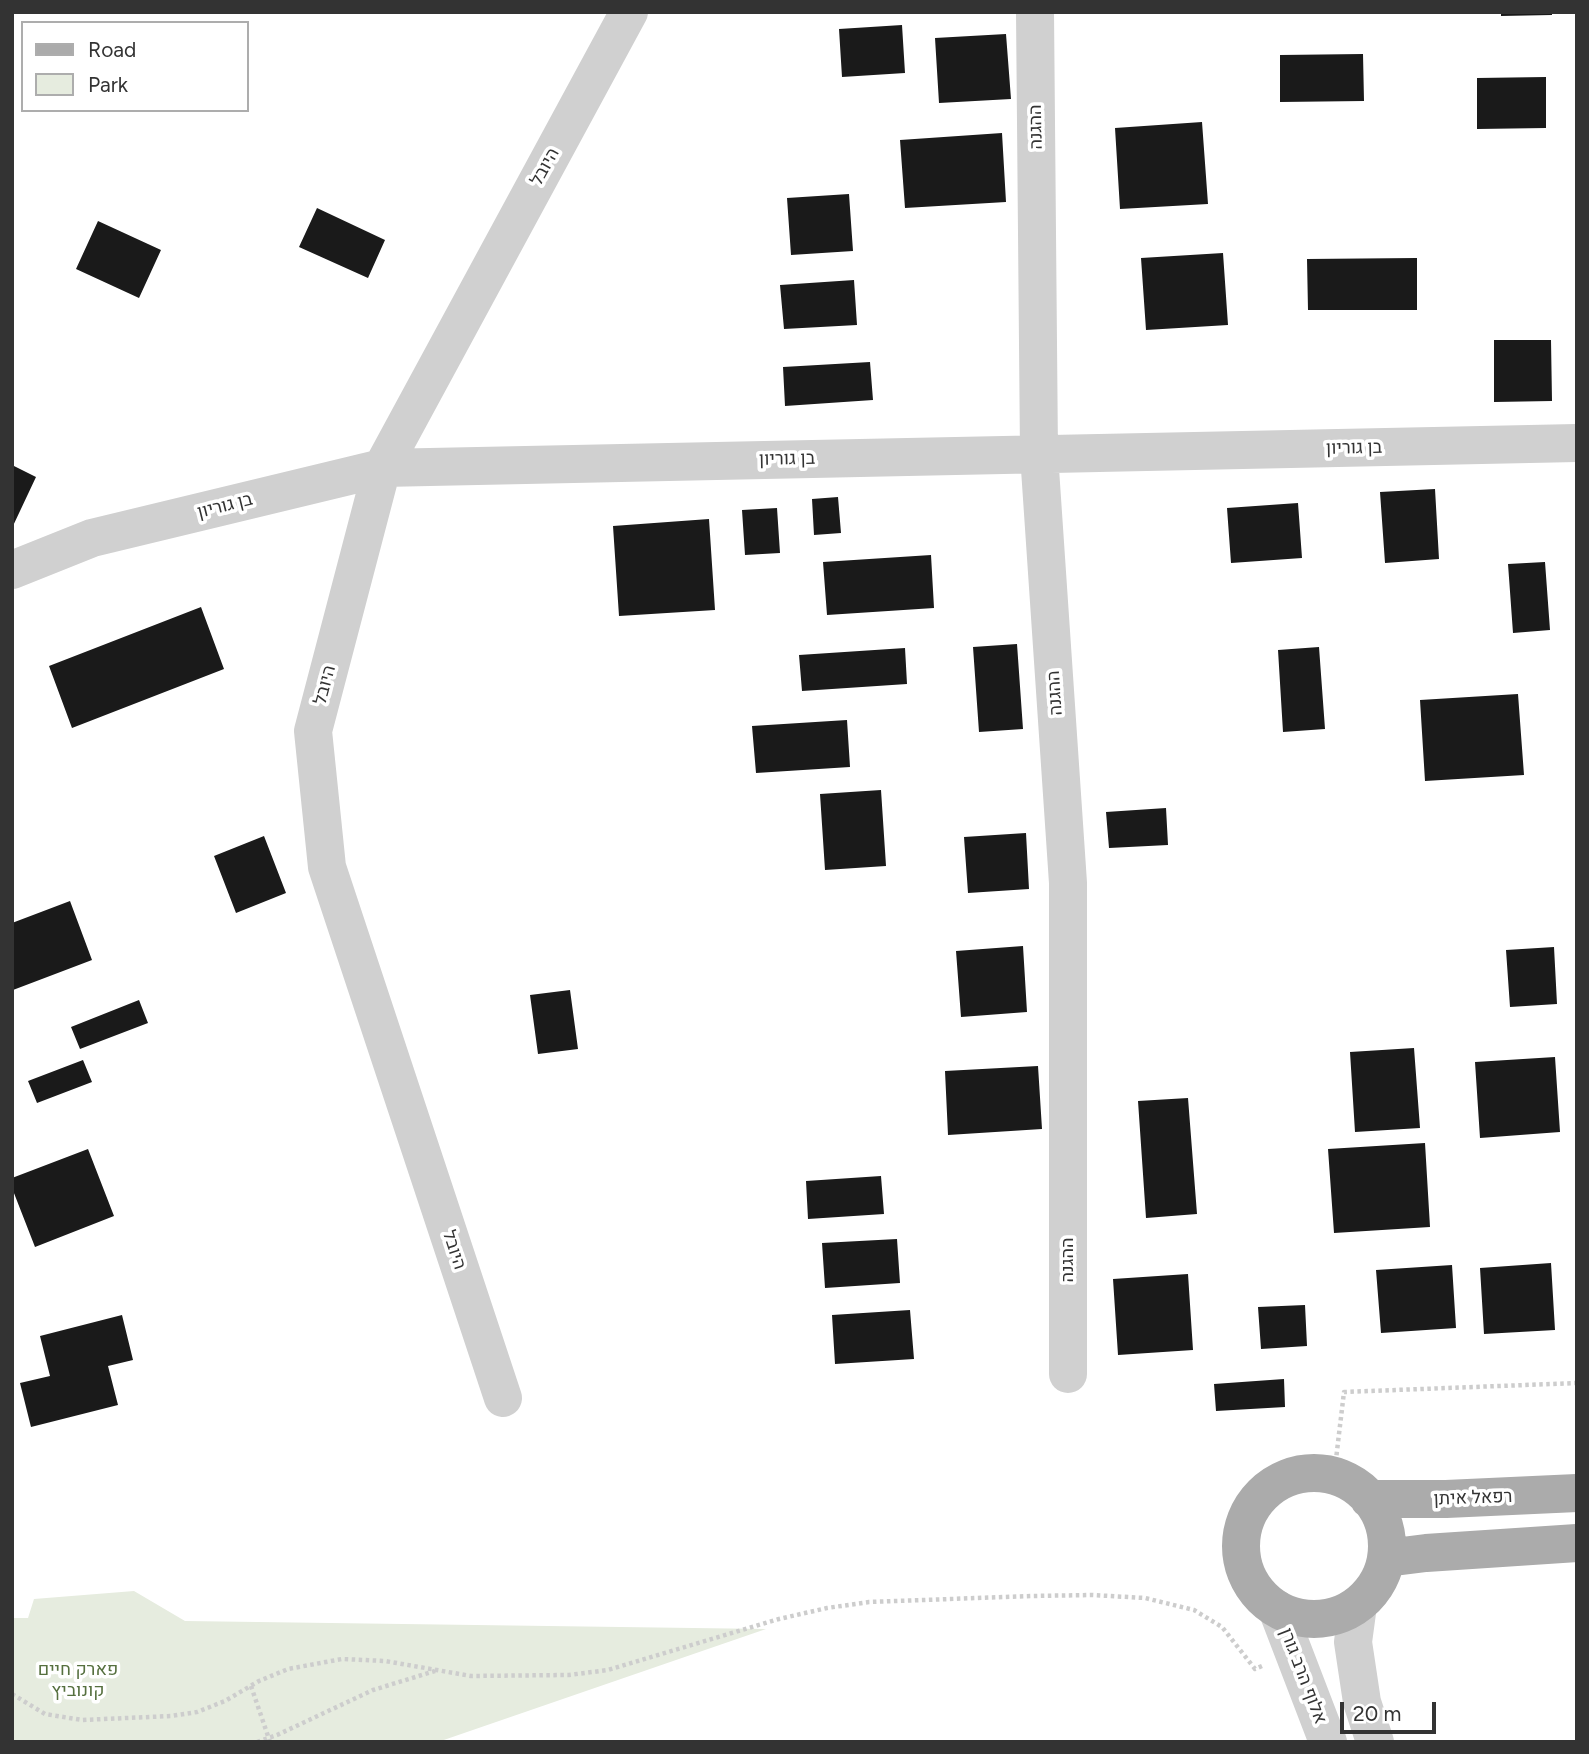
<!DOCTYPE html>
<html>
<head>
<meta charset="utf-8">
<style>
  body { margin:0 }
  #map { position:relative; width:1589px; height:1754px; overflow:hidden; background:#fff; font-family:Figtree,sans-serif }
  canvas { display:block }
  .frame { position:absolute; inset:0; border:14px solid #333; pointer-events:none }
  .legend { position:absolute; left:21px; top:21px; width:228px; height:91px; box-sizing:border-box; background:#fff; border:2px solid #adadad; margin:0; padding:9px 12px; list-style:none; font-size:21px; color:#333 }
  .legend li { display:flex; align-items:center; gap:14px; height:35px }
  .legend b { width:35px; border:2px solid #adadad }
  .scale { position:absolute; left:1340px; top:1702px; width:96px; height:32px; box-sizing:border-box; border:4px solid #333; border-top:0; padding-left:9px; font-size:21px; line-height:24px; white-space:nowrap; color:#333; -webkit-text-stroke:5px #fff; paint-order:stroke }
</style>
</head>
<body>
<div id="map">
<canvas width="1589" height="1754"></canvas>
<div class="frame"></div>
<ul class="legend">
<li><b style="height:9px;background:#ababab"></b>Road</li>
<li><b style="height:19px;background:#e6ecdf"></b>Park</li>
</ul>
<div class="scale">20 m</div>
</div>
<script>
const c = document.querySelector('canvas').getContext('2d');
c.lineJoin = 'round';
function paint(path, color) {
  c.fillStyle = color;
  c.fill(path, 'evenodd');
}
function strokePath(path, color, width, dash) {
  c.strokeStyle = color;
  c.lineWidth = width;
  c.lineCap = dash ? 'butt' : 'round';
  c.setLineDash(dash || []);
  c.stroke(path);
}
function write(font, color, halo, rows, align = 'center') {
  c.font = font + ' Figtree,Heebo,sans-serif';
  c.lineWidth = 7;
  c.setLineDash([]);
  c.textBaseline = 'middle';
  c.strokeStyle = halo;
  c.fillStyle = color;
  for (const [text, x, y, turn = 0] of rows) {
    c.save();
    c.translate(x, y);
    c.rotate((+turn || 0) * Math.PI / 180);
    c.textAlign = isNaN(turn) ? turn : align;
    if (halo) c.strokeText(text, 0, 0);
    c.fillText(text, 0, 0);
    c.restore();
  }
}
const green = new Path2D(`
  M134,1591l51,30 581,8 -328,113h-426v-124h16l6,-19z`);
const building = new Path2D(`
  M1501,12h51v3l-51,1z
  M902,25l3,48 -63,4 -3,-48z
  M1006,34l5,65 -72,4 -4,-65z
  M1363,54l1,47 -84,1v-47z
  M1546,77v51l-69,1v-51z
  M1202,122l6,82 -88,5 -5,-81z
  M1002,133l4,69 -101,6 -5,-68z
  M849,194l4,57 -62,4 -4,-57z
  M317,208l68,32 -17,38 -69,-31z
  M98,221l63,29 -22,48 -63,-29z
  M1223,253l5,72 -82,5 -5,-72z
  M1417,258v52h-109l-1,-51z
  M854,280l3,45 -73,4 -4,-44z
  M1494,340h57l1,61 -58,1z
  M870,362l3,38 -88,6 -2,-39z
  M12,465l24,12 -24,51z
  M1435,489l4,70 -54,4 -5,-71z
  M838,497l3,36 -27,2 -2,-36z
  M1298,503l4,55 -71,5 -4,-55z
  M777,508l3,45 -35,2 -3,-45z
  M709,519l6,91 -96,6 -6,-90z
  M931,555l3,53 -107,7 -4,-53z
  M1545,562l5,68 -37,3 -5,-69z
  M201,607l23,62 -152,59 -23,-62z
  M1017,644l6,85 -44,3 -6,-85z
  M1319,647l6,82 -42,3 -5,-82z
  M905,648l2,36 -105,7 -3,-36z
  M1518,694l6,81 -99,6 -5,-81z
  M847,720l3,47 -94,6 -4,-47z
  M881,790l5,76 -61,4 -5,-76z
  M1166,808l2,37 -59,3 -3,-36z
  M1026,833l3,56 -61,4 -4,-56z
  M264,836l22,57 -50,20 -22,-57z
  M70,901l22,59 -79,30 -1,-67z
  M1023,946l4,66 -66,5 -5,-66z
  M1554,947l3,57 -47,3 -4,-57z
  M570,990l8,59 -40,5 -8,-59z
  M139,1000l9,23 -68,26 -9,-22z
  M1414,1048l6,80 -65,4 -5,-80z
  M1555,1057l5,75 -80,6 -5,-76z
  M83,1060l9,22 -55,21 -9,-22z
  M1038,1066l4,63 -94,6 -3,-64z
  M1188,1098l9,116 -51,4 -8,-117z
  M1425,1143l5,84 -96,6 -6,-84z
  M88,1149l26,67 -79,31 -23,-59v-10z
  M881,1176l3,38 -76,5 -2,-38z
  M897,1239l3,44 -75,5 -3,-45z
  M1551,1263l4,67 -71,4 -4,-66z
  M1452,1265l4,63 -75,5 -5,-63z
  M1188,1274l5,76 -75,5 -5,-76z
  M1305,1305l2,41 -46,3 -3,-42z
  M910,1310l4,49 -79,5 -3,-49z
  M122,1315l11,45 -25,6 10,39 -87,22 -11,-44 30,-7 -10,-40z
  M1284,1379l1,28 -69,4 -2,-27z`);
const path = new Path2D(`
  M1334,1476l10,-84 233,-9
  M251,1686l19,56
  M12,1694l33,20 37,6 89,-4 26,-4 28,-11 34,-20 29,-12 54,-10 43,2 86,15 98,-1 39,-5 171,-51 48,-11 42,-6 162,-6 61,-1 53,3 49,12 28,17 33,42 7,-3
  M257,1742l20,-7 96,-45 62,-19`);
const minor = new Path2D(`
  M1035,12l4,442 29,429v491
  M12,570l80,-32 290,-70 1195,-25
  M503,1398l-176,-531 -14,-136 69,-263 247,-456
  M1358,1605l-5,37 9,60 13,40
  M1277,1609l51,133`);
const major = new Path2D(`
  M1241 1546a73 73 0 1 1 146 0a73 73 0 1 1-146 0Z
  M1369,1499h77l131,-6
  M1386,1558l40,-5 151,-10`);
const streetNames = [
  ["ההגנה",1036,127,-91],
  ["היובל",545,167,-61],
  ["בן גוריון",1354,448,-1],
  ["בן גוריון",787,459,-1],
  ["בן גוריון",225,506,-14],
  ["היובל",325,685,-75],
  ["ההגנה",1055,693,-94],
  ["היובל",454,1250,72],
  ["ההגנה",1068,1260,-90],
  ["רפאל איתן",1473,1498,-2],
  ["אלוף הרב גורן",1303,1676,69]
];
const parkNames = [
  ["פארק חיים",78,1670],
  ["קונוביץ",78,1691]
];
paint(green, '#e6ecdf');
paint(building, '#1a1a1a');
strokePath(path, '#cdcdcd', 4.5, [3.5, 3.5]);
strokePath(minor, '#d0d0d0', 38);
strokePath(major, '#ababab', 38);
write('18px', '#333', '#fff', streetNames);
write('18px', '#56703f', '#fff', parkNames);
</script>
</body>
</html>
